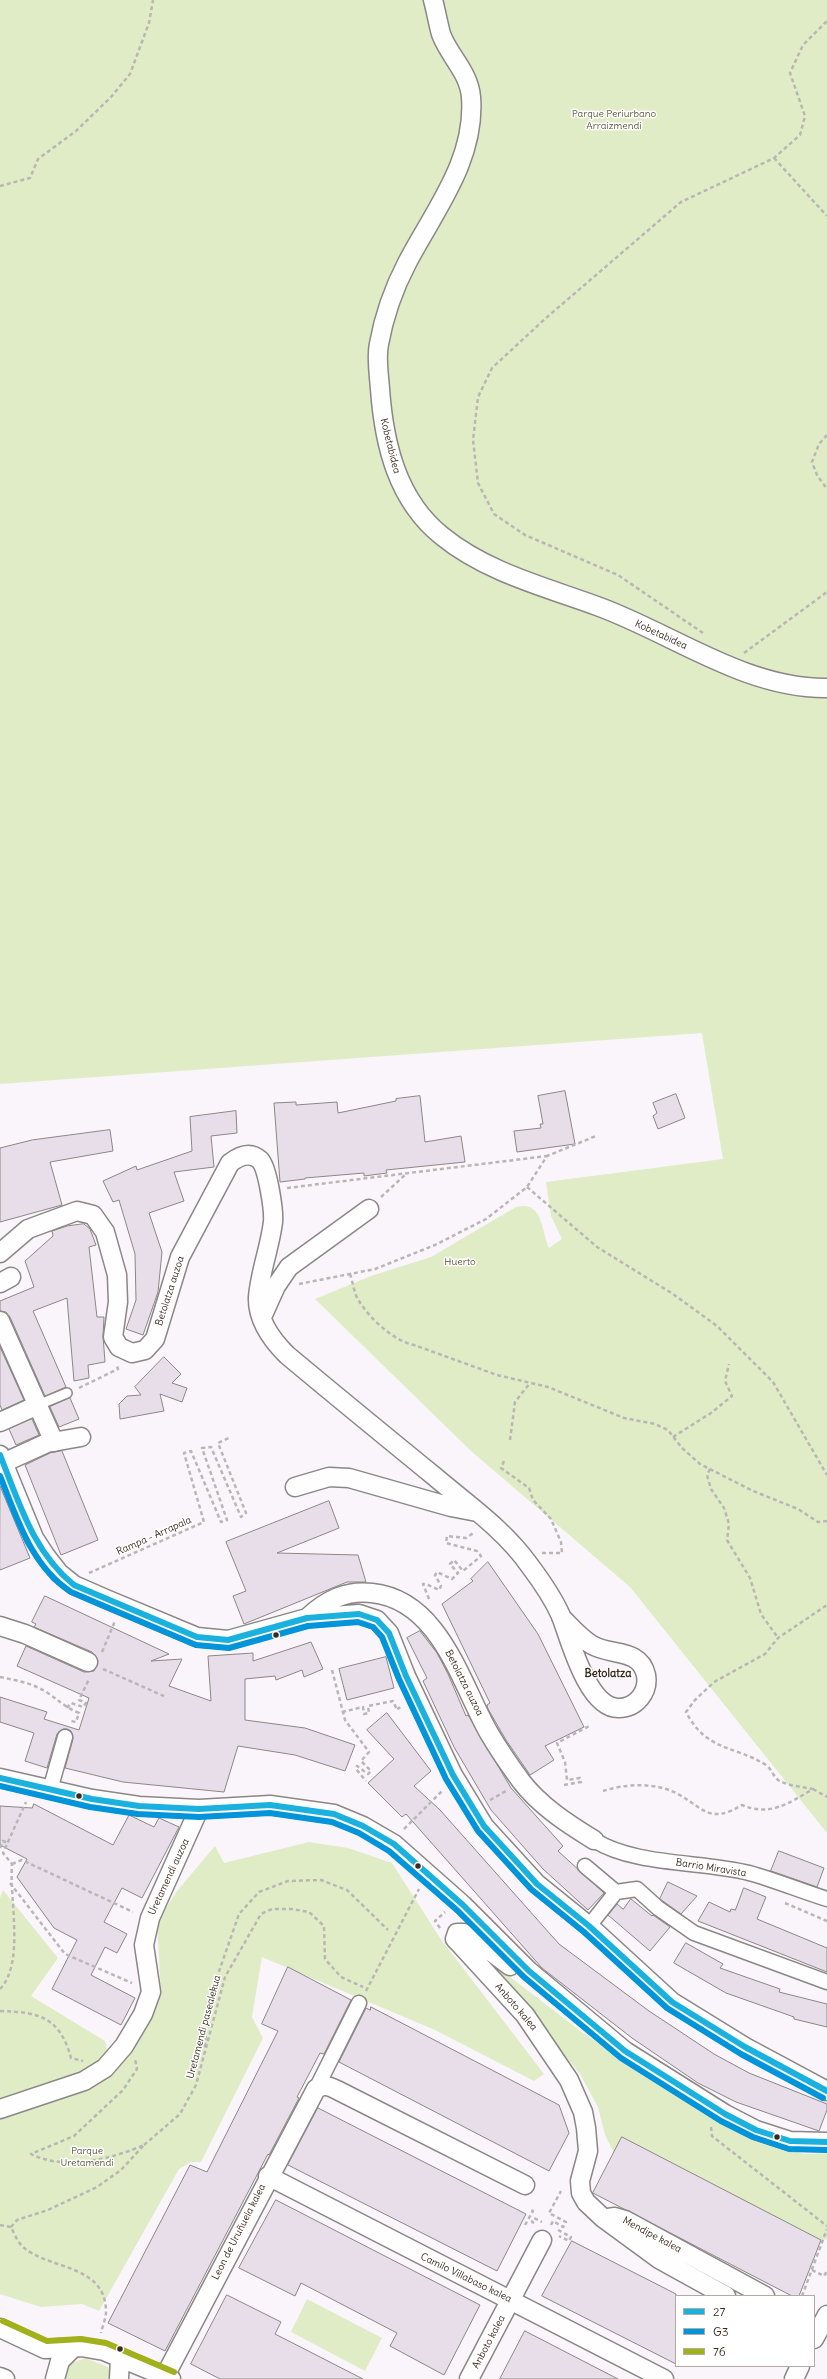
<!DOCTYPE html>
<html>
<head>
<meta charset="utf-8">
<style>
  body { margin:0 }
  #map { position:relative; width:827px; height:2379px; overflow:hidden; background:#faf5fa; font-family:Delius,sans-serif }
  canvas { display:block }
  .legend { position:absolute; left:675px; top:2295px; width:140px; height:72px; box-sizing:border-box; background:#fff; border:1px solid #b1aaa5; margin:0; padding:5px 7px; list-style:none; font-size:12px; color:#3b2a1e }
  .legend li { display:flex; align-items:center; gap:8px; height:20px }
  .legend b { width:20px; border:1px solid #b1aaa5 }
</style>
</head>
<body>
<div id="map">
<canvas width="827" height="2379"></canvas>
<ul class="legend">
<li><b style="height:5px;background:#1ab1de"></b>27</li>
<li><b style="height:5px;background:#0095da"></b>G3</li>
<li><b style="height:5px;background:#a1b11a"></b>76</li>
</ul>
</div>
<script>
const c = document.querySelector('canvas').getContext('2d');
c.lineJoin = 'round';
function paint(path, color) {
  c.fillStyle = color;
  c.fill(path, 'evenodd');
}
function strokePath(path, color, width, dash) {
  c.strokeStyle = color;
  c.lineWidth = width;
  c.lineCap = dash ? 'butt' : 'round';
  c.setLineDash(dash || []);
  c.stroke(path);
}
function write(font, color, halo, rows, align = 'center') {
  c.font = font + ' Delius,sans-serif';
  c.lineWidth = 3;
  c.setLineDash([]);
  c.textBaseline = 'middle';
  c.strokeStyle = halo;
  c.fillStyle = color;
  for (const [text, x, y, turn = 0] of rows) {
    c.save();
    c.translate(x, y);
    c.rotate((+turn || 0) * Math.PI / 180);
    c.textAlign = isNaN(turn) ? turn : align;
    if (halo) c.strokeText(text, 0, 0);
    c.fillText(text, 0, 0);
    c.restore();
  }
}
const green = new Path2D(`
  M0,0h827v1833l-197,-246 -159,-136 -156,-152 56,-23 60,-19 85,-50c27,-7 25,23 33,41l13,-9 -11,-23 -5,-34 177,-23 -21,-126 -702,51zM642,615l106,52 9,8z
  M309,1842l39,6 44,15 48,75 104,136 -10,7 -99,-51 -173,-73 -10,60 11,21 -62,124h-10l-12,7 -80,142 -17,-7 -41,3 -41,-13v-396l3,-8 55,68 -27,38 74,45 8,34 32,-45 16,-36 -4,-72 20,-31 38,-45 9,17z
  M501,1970l82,63 148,94 46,21 28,6h22v85l-6,1 -199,-103 -8,16 -9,-18 -7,-28 -18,-33 -81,-101z
  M307,2299l75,39 -17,33 -74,-39z
  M85,2358l23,9 4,12h-46v-4l4,-11z`);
const building = new Path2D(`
  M565,1091l10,53 -58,8 -3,-21 27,-3 -1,-4h3l-5,-28z
  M676,1094l9,24 -27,11 -5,-13 4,-3 -4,-10z
  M420,1096l5,46 36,-6 4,26 -79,8 1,3 -23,3v-3l-59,5v1l-25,3 -6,-79 22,-1v3l41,-3 1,11 58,-12v-2z
  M236,1111l1,22 -26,3 3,31 -40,5 10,29 -35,12 13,39 -4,40 -15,43 -17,-6 10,-29 -1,-46 -16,-54 -6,2 -10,-21 33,-15 1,4 55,-19 -2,-34z
  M110,1130l3,21 -63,11 12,43 -62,17v-74l32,-8z
  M84,1224l6,5 6,16 -7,2 8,70h7l-1,19 2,26 -17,3 1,13 -15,3 -7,-83 -34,13 33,76 -21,9 -35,-79 -4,-5 -6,-1v-10l34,-14 -9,-26 28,-25 -1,-5 15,-5z
  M0,1347l24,53 -22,10 -2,-5z
  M164,1357l17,17 -9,9 15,5 -5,14 -22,-8 4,17 -44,8 -1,-15 8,-8 14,-1 -6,-8z
  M70,1398l9,21 -20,8 -9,-20z
  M32,1419l7,16 -23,10 -7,-16z
  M62,1451l36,89 -37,15 -36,-90 25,-12z
  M0,1486l30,72 -30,12z
  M329,1501l10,27 -62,25 81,2 8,27h-19l-103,42 -11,-28 13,-5 -20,-49z
  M488,1562l50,72 46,93 -39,19 9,14 -24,15 -24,-35 -18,-31 -1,-4 3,-2 -48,-99 31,-23 -2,-2z
  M45,1596l124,58 -18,7 31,-2 -13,27 42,15 -3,-45 45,-3v8l58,-19 12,27 -19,8 -2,-7 -26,10 -1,-4 -30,3v41l60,8 50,17 -10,26 -50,-16 -57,-9 -14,46 -101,-10 -58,-14 8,-29 -2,-8 -4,-2h-4l-6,5 -10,34 -22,-7 9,-28 -34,-11v-25l47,15 -3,7 35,11 10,-32 -72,-32 9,-20 58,26 10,-1 4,-10 -6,-9 -58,-25 2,-3 -4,-2z
  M420,1631l17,22 11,21 18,42 2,-1 43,73 52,58 -5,5 46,42 -16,17 -45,-41 -52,-59 -37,-63 -31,-66 4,-3 -20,-40z
  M386,1657l8,31 -47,12 -8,-31z
  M387,1713l44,58 -17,15 26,24 119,134 90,67 65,43 35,19 78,31v6l-8,21 -83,-29 -38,-19 -66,-45 -90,-70 -136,-154 -4,3 -34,-34 26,-24 -27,-29z
  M34,1804l79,41 16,-30 25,12 5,-9 20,9 -37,71 -20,-10 -18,34 23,12 -10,19 -12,-6 -14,28 44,23 -14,27 -69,-36 25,-49 -23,-12 -37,-51 10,-18 -27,-14v-39l32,2z
  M779,1851l45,17 -7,19 -46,-16z
  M668,1882l29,14 -16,18 -21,-15z
  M744,1888l22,9 -9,22 70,29v24l-129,-51 11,-19 21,10 1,-3 4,1z
  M631,1899l21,17 1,-1 17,12 -20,24 -42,-36 9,-11 6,5z
  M686,1943l37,21 -3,4 60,21 -1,3 48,12v23l-33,-8v-2l-68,-24 -52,-30z
  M288,1967l63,33 -27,54 -4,-1 -23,44 2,1 -30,57 -1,-1 -103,197 -57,-28 82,-158 17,7 71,-141 -16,-7z
  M371,2007l188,98 10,28 -20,38 -210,-109 27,-54 4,2z
  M318,2108l208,106 -29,57 -209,-106z
  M622,2137l199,103 -22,56h-7l-199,-103z
  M276,2200l204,105 -36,70 -54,-29 7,-13 -96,-50 -6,13 -56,-28z
  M572,2241l104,53v70l-134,-68z
  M227,2295l54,27 -6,12 88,45h-143l-29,-15z
  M525,2331l93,48h-118z`);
const path = new Path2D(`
  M774,158l53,58
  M0,186l30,-8 8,-19 38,-28 35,-34 19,-23 19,-51 4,-23
  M827,435l-8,9 -7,18 5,13 10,14
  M703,633l-85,-58 -93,-40 -31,-21 -16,-31 -5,-43 5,-43 14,-29 54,-50 135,-116 93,-44 26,-23 5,-19 -15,-43 13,-28 24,-24
  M744,653l83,-61
  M527,1187l70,60 76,47 44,32 56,56 54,93
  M287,1188l260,-32
  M381,1197l25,-23
  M350,1274c3,8 4,20 9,27 11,18 35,40 55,44l83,30 51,12 76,31 31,6 13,6 14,18 18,16 53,27 45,18 20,13 9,-1
  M299,1284l76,-15 60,-24 51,-26 41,-32 20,-31 49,-20
  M79,1388l39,-19 -1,-3
  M673,1437l38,-24 21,-17 -7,-15 4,-17
  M510,1440l5,-38 15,-19
  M504,1461l-3,7 28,20 4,12 18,19 10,23 1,11h-21
  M710,1469l-3,6 4,14 13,19 5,16 -2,16 23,38 11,36 17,24
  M89,1573l115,-51 -20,-69 7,-2 30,71 6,-2 -25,-72 9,-1 30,70 5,-4 -28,-70 13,-6
  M429,1599l-6,-15h3l13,6 2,-4 -6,-11 2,-3 15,7 6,-6 -8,-9 4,-4 9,11 18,-15 -4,-5 -31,-8 1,-7 19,2 9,-6
  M102,1652l13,-31
  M103,1669l63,28
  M332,1670l13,50 24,32 -8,9 10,10 -3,3 -11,-8 -1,3 10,12
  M0,1677c15,3 31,6 45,14 12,8 21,17 34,22l-3,9 -5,-1
  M67,1708l4,-5 12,4 3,-4 -7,-3 10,-21
  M342,1712l21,-5 1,7 5,-1 -1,-7 25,-5 4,9 3,-3
  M564,1785l17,-3 -1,-4 -13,2 -2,-18 -8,-19 34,-18
  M813,1789l14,8
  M603,1791c22,-7 51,-9 73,2 28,15 33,32 66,12 28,12 47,-2 71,-16 -10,-2 -24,-3 -33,-8 -6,-2 -8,-12 -14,-16 -32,-20 -59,-13 -80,-53l9,-12 19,-18 51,-28 13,-16 49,-33
  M490,1800l16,-9
  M404,1829l39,-39
  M0,1848l3,-7 5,2
  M12,1864l10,-4 111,52
  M10,1883l55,71 67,29
  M785,1903l42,18
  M440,1928l-5,-7 10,-9
  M0,1989c25,-26 9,-91 12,-125l-9,-11 23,-51
  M366,1991l53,-102
  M0,2011c39,1 60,6 71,47l12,3
  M205,2047l3,-44 31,-89 20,-22 29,-11 33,-1 26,10 41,40
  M711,2127l1,9 115,90
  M144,2145l36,-31 16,-29 29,-108 36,-63 11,-5h20l17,3 15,14 1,33 16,18 22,10
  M534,2223l-2,-1 2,-4 8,4
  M0,2225l11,2c3,6 6,14 11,19 25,24 84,17 84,66 0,7 -4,15 -5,21
  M525,2225l8,-14 -4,-2
  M551,2225l2,-4 10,6 3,-5 -17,-9 12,-22
  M11,2227l6,-7 31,-10 49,-23 24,-17 23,-25c-32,14 -80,26 -113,9l43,-18 49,-46 14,-21 -2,-10
  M558,2230l13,7 -2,4 -10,-5
  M812,2270l12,6 3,-5
  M802,2296l25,-67`);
const service = new Path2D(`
  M38,1405l29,-12`);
const pedestrian = new Path2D(`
  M50,1790l15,-53
  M594,1840c41,26 109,21 155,33 26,7 52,18 78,26
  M585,1866l31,26 21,-3 21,19 36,25 133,49
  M589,1926l27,-34
  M316,2089l43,-86`);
const minor = new Path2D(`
  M433,0c3,11 5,23 8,34 8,22 28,38 30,63 5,63 -37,114 -64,166 -13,25 -23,53 -28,81 -3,14 0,30 1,45 4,55 17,111 62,147 44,36 103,51 155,70 75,27 148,83 230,82
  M0,1253l28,-24 49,-18 16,4 12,17 12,43 1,27 -5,35 6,10 13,6 13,-3 10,-11 25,-82 50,-94c9,-7 20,-12 30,-3 8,9 14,51 13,62 -3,25 -13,50 -15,75 -1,23 14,43 29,58 49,41 98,81 147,121 33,28 71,54 96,90 12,16 23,32 31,50 9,24 27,93 58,92 17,0 30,-16 27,-33 -6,-27 -35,-19 -54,-30 -12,-7 -21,-18 -31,-28
  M0,1283l11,-6
  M262,1317l14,-31 13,-19 80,-58
  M0,1321l54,121
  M0,1422l38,-17
  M0,1455l34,83 11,17 14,18 15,12 32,14 91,38 31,3 79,-22 52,-4 18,6 12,13 17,43 47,99 31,51 53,58 52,42 83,76 73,45 82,44
  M3,1463l44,-20 34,-6
  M295,1487l34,-10 20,1 102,29 26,5
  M307,1618c19,-18 39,-28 65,-25 68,7 89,91 117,140 10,17 21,33 32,48 19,25 47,43 73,59
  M0,1626l25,8 63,28
  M0,1778l92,21 47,7 60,3 71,-4 64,9 29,12 31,18 69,61 66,66 96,80 100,63 31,16 34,11 37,1
  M510,1966l-40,-30 -6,-3h-7l-2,6 3,3 67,73 44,65 14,32 3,16 2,23 -8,30 1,12 5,9 17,16 56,41 67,37
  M0,2109l84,-28 21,-13 19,-22 19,-32 8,-22 -7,-47 6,-27 49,-109
  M268,2176l396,203
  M608,2218l7,-1 10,3 140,76
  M0,2328l45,21 36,-2 23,4 67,28
  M814,2339l13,-24
  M165,2376l151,-287c8,-5 13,-3 21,1l188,95
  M0,2377l5,2
  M55,2379l5,-18 13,-13
  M119,2379l1,-21
  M469,2379l73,-139
  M794,2379l6,-13`);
const bus1 = new Path2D(`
  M0,1455c19,47 33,97 74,130l123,52 31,3 79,-22 52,-4 18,6 12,13 17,43 47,99 31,51 53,58 52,42 83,76 73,45 82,44
  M0,1778l92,21 47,7 60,3 71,-4 64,9 29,12 31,18 69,61 66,66 96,80 100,63 31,16 34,11 37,1`);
const bus2 = new Path2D(`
  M0,1476c17,42 31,90 71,116l125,53 33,3 79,-22 50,-4 15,5 9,10 17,42 47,100 32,52 53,58 53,43 83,76 74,46 82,44
  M0,1786l90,21 48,7 61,3 71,-4 62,9 27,11 30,18 69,60 66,66 97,81 100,63 32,16 36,12 38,1`);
const bus3 = new Path2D(`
  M3,2321l44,20 34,-2 25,4 68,29`);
const markers = [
  [276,1635,3.5,"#3b2a1e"],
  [79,1796,3.5,"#3b2a1e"],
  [418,1866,3.5,"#3b2a1e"],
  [777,2137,3.5,"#3b2a1e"],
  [120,2349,3.5,"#3b2a1e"]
];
const parkNames = [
  ["Parque Periurbano",614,114],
  ["Arraizmendi",614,126],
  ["Huerto",460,1262],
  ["Parque",87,2151],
  ["Uretamendi",87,2163]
];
const streetNames = [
  ["Kobetabidea",390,446,76],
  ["Kobetabidea",661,635,25],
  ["Betolatza auzoa",170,1291,-72],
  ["Rampa - Arrapala",154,1536,-24],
  ["Betolatza auzoa",464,1683,63],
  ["Barrio Miravista",711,1868,9],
  ["Uretamendi auzoa",169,1877,-65],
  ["Anboto kalea",516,2007,49],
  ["Uretamendi pasealekua",204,2027,-75],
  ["Leon de Uruñuela kalea",239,2232,-63],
  ["Mendipe kalea",652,2235,28],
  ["Camilo Villabaso kalea",466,2278,26],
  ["Anboto kalea",489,2342,-62]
];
const neighbourhoodNames = [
  ["Betolatza",608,1674]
];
paint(green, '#e0ecc6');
paint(building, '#e8dee9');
strokePath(building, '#8c8686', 1);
strokePath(service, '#8c8686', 12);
strokePath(pedestrian, '#8c8686', 17);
strokePath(minor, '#8c8686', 21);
strokePath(path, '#b9b6b5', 2.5, [4, 3]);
strokePath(service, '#fefefe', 9);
strokePath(pedestrian, '#fefefe', 14);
strokePath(minor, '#fefefe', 18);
strokePath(bus1, '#1ab1de', 6);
strokePath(bus2, '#0095da', 6);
strokePath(bus3, '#a1b11a', 6);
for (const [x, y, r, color] of markers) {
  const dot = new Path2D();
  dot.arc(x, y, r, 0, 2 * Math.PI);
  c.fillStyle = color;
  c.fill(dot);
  strokePath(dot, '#fff', 1.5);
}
write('10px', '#5f593d', '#fff', parkNames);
write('10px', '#3b2a1e', '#fff', streetNames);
write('bold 11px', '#3b2a1e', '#fff', neighbourhoodNames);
</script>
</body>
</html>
